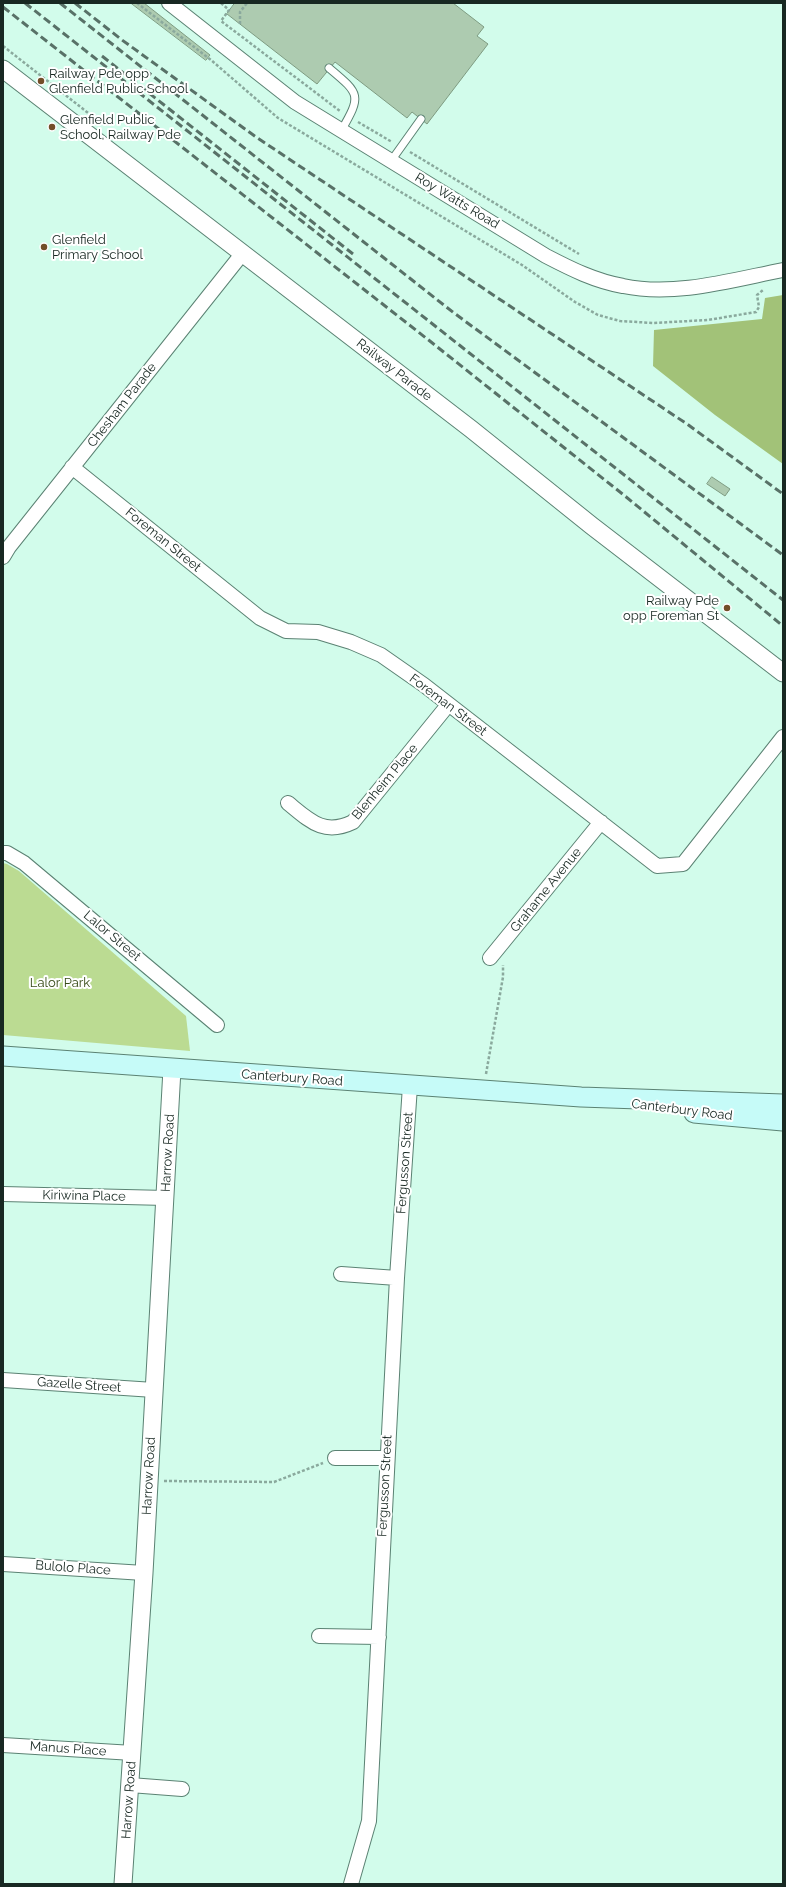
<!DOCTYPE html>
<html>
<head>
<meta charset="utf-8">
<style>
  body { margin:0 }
  #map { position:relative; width:786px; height:1887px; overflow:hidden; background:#d2fceb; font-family:Raleway,sans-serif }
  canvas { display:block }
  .frame { position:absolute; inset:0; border:4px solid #182822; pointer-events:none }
</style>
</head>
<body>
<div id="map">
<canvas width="786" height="1887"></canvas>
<div class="frame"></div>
</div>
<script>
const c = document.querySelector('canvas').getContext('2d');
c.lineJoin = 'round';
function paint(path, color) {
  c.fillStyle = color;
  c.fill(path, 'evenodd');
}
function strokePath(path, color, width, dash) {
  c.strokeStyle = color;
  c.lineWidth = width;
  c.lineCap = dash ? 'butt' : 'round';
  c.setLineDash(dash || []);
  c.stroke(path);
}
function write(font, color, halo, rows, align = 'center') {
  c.font = font + ' Raleway,sans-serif';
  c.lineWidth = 4;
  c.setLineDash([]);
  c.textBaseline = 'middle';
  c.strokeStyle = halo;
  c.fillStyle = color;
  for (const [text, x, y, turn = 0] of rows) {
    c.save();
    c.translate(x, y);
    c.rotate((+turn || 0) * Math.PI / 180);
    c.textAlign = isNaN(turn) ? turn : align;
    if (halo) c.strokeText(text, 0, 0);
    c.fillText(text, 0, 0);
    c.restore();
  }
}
const green = new Path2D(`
  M3,863l4,1 12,7 167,145 4,35 -187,-16z`);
const forest = new Path2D(`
  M783,295v169l-68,-49 -62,-49 1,-36 108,-11 3,-21z`);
const building = new Path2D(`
  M131,3h13l66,52 -4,5z
  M235,3h218l31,24 -7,9 11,8 -61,80 -15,-12 -5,6 -72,-56 -18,22 -90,-70z
  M712,477l18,12 -5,7 -18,-12z`);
const path = new Path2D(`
  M137,3l74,57 67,58 244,147 53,37 23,13 22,6 33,2 55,-3 48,-8 3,-5 -2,-12 6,-5
  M221,3l8,7 -8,11 119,90
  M240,24v-12l7,-9
  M3,46l89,70
  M358,122l34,20
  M410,152l169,102
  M486,1074l17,-97v-12
  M164,1481l110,1 49,-19`);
const service = new Path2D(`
  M329,68c31,26 33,27 12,63
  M391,161l30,-42`);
const minor = new Path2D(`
  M169,3l126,99 251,154c25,13 49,25 77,30 52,11 109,-6 160,-16
  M72,467l188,151 26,13 32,1 33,10 30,13 43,30 233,181 26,-2 100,-127
  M3,557l6,-10 233,-293
  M288,803c22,18 36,33 65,19l95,-117
  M3,853h4l17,10 193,162
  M490,958l111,-136
  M3,1194l163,4
  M341,1274l56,4
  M3,1380l151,10
  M335,1458h51
  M3,1564l141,9
  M319,1636l60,1
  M3,1745l130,8
  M130,1785l52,4
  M351,1884l18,-63 28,-543 13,-192`);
const tertiary = new Path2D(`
  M3,69l468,360 121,97 191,147
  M123,1884l21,-311 28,-504`);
const secondary = new Path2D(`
  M3,1056l578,41 202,7
  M694,1113l89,8`);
const rail = new Path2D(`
  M25,3l758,597
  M60,3l394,310 329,242
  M75,3l47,37 134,97 431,287 96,70
  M3,7l423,331 199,158 158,130
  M102,56l251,198`);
const markers = [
  [41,81,4,"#724e28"],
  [52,127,4,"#724e28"],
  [44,247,4,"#724e28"],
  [727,608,4,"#724e28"]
];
const poiNames = [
  ["Railway Pde opp",49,74],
  ["Glenfield Public School",49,89],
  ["Glenfield Public",60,120],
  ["School, Railway Pde",60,135],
  ["Glenfield",52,240],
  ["Primary School",52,255],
  ["Railway Pde",719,601,"right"],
  ["opp Foreman St",719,616,"right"]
];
const streetNames = [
  ["Roy Watts Road",457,201,31],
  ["Railway Parade",394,370,38],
  ["Chesham Parade",122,405,-52],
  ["Foreman Street",163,540,39],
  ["Foreman Street",448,705,37],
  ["Blenheim Place",385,782,-50],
  ["Grahame Avenue",546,890,-51],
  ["Lalor Street",112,936,40],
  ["Canterbury Road",292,1078,4],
  ["Canterbury Road",682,1110,7],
  ["Harrow Road",168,1153,-87],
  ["Fergusson Street",405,1163,-86],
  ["Kiriwina Place",84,1196,1],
  ["Gazelle Street",79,1385,4],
  ["Harrow Road",149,1476,-87],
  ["Fergusson Street",385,1486,-87],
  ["Bulolo Place",73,1568,4],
  ["Manus Place",68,1749,4],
  ["Harrow Road",129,1800,-86]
];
const parkNames = [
  ["Lalor Park",60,983]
];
paint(green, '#bbdb92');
paint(forest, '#a2c278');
paint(building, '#adcbb0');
strokePath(building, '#7e9b81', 1);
strokePath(service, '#5b8273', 9);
strokePath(minor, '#5b8273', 16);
strokePath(tertiary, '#5b8273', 19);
strokePath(secondary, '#5b8273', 21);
strokePath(path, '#8aa99d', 2.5, [3, 2]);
strokePath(service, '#fff', 7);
strokePath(minor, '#fff', 14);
strokePath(tertiary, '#fff', 17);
strokePath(secondary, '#c6fbf8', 19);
strokePath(rail, '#587167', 3, [8, 4]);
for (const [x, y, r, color] of markers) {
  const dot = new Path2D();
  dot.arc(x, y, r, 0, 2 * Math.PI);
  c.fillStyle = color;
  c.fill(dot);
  strokePath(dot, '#fff', 1.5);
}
write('13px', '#182822', '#fff', poiNames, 'left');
write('13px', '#182822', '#fff', streetNames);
write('13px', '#374b17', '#fff', parkNames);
</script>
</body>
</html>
